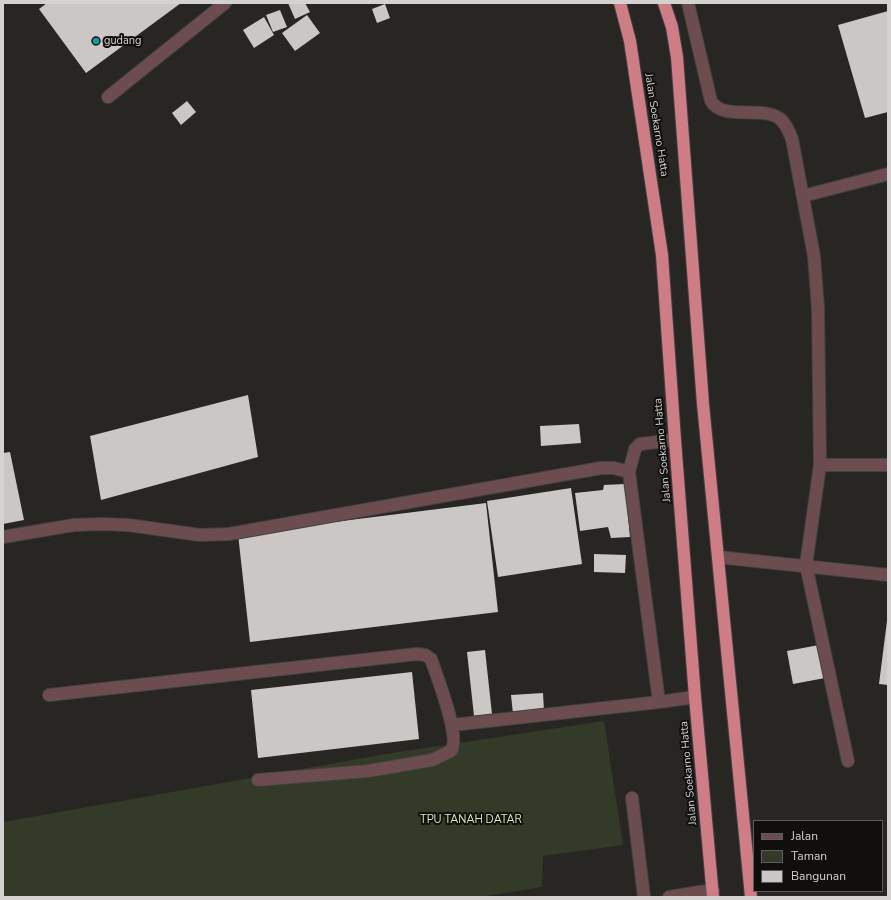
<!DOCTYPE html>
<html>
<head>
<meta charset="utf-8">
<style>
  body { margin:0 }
  #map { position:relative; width:891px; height:900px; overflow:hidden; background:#282623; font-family:"Nunito Sans",sans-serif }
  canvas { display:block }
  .frame { position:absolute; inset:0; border:4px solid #d3d2d0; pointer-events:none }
  .legend { position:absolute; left:753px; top:820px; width:130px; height:72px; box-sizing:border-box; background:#100f0e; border:1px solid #5e5d5c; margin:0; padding:5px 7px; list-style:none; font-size:12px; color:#d3d2d0 }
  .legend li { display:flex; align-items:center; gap:8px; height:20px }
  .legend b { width:20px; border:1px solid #5e5d5c }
</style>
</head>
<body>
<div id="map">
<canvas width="891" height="900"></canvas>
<div class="frame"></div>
<ul class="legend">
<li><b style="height:5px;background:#6d4c4f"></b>Jalan</li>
<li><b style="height:11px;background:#333b28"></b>Taman</li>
<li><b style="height:11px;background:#cbc7c4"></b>Bangunan</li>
</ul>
</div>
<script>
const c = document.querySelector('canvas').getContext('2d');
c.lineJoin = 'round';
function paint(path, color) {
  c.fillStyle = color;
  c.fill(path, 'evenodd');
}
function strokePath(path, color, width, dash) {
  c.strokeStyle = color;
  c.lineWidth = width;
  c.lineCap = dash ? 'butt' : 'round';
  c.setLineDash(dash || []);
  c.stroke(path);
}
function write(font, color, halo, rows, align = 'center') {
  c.font = font + ' "Nunito Sans",sans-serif';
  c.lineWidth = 4;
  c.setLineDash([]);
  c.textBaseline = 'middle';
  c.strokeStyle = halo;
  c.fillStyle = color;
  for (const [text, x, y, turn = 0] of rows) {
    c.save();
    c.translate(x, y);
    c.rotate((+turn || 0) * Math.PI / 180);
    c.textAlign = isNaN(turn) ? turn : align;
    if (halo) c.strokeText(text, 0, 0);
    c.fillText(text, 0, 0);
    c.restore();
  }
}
const green = new Path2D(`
  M604,721l19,124 -80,11 -1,31 -62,10h-477v-75l383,-68z`);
const building = new Path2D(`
  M47,3h134l-95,70 -47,-64z
  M288,3h17l5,9 -15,7z
  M385,4l5,14 -13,5 -5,-14z
  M280,10l7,17 -14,5 -7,-17z
  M888,11v101l-23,6 -27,-93z
  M307,15l13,18 -25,18 -13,-18z
  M264,17l10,18 -20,13 -11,-18z
  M187,101l9,11 -15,13 -9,-12z
  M248,395l10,62 -157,43 -11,-64z
  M579,424l2,19 -40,3 -1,-20z
  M10,452l14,68 -21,4v-71z
  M625,484l5,53 -19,1 -3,-11 -28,4 -5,-38 28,-3 1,-5z
  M571,488l11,76 -84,13 -11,-76z
  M486,503l12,109 -248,30 -12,-108z
  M594,554l32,1 -1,18 -31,-1z
  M887,621h1v64l-9,-1z
  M819,645l6,33 -32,6 -6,-33z
  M485,650l7,64 -18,2 -7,-64z
  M412,672l7,67 -161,19 -7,-68z
  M543,693l1,18 -31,3 -2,-19z`);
const minor = new Path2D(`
  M688,3l23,98c12,20 50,5 68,17 7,5 10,14 13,21l22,117 4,53 2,156 -14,100 42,196
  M108,97l117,-94
  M803,196l85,-22
  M675,440l-35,4 -5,5 -6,23 30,230 36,-5
  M820,465h68
  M3,537l71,-12 28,-1 26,1 72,10 29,-1 372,-66h13l15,4
  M718,557l170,18
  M49,695l368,-41 8,1 6,4c6,18 30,78 20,92l-19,9 -64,11 -110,9
  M452,725l207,-23
  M632,798l12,99
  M669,897l44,-7`);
const highway = new Path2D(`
  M620,3l10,38 32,214 13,185 20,257 18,200
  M664,3l8,24 5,30 26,347 48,493`);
const markers = [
  [96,41,4,"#0f9aa8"]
];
const poiNames = [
  ["gudang",104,41]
];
const streetNames = [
  ["Jalan Soekarno Hatta",656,125,81],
  ["Jalan Soekarno Hatta",663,450,-95],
  ["Jalan Soekarno Hatta",689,773,-95]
];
const parkNames = [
  ["TPU TANAH DATAR",471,820]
];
paint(green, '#333b28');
paint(building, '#cbc7c4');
strokePath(minor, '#43423f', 14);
strokePath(highway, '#43423f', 14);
strokePath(minor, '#6d4c4f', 12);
strokePath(highway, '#ce7c86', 12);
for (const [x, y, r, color] of markers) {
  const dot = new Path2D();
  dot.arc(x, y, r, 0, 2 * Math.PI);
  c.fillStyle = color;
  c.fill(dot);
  strokePath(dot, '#100f0e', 1.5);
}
write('11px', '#d3d2d0', '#100f0e', poiNames, 'left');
write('11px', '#d3d2d0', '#100f0e', streetNames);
write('11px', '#d4e9b5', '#100f0e', parkNames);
</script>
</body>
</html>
